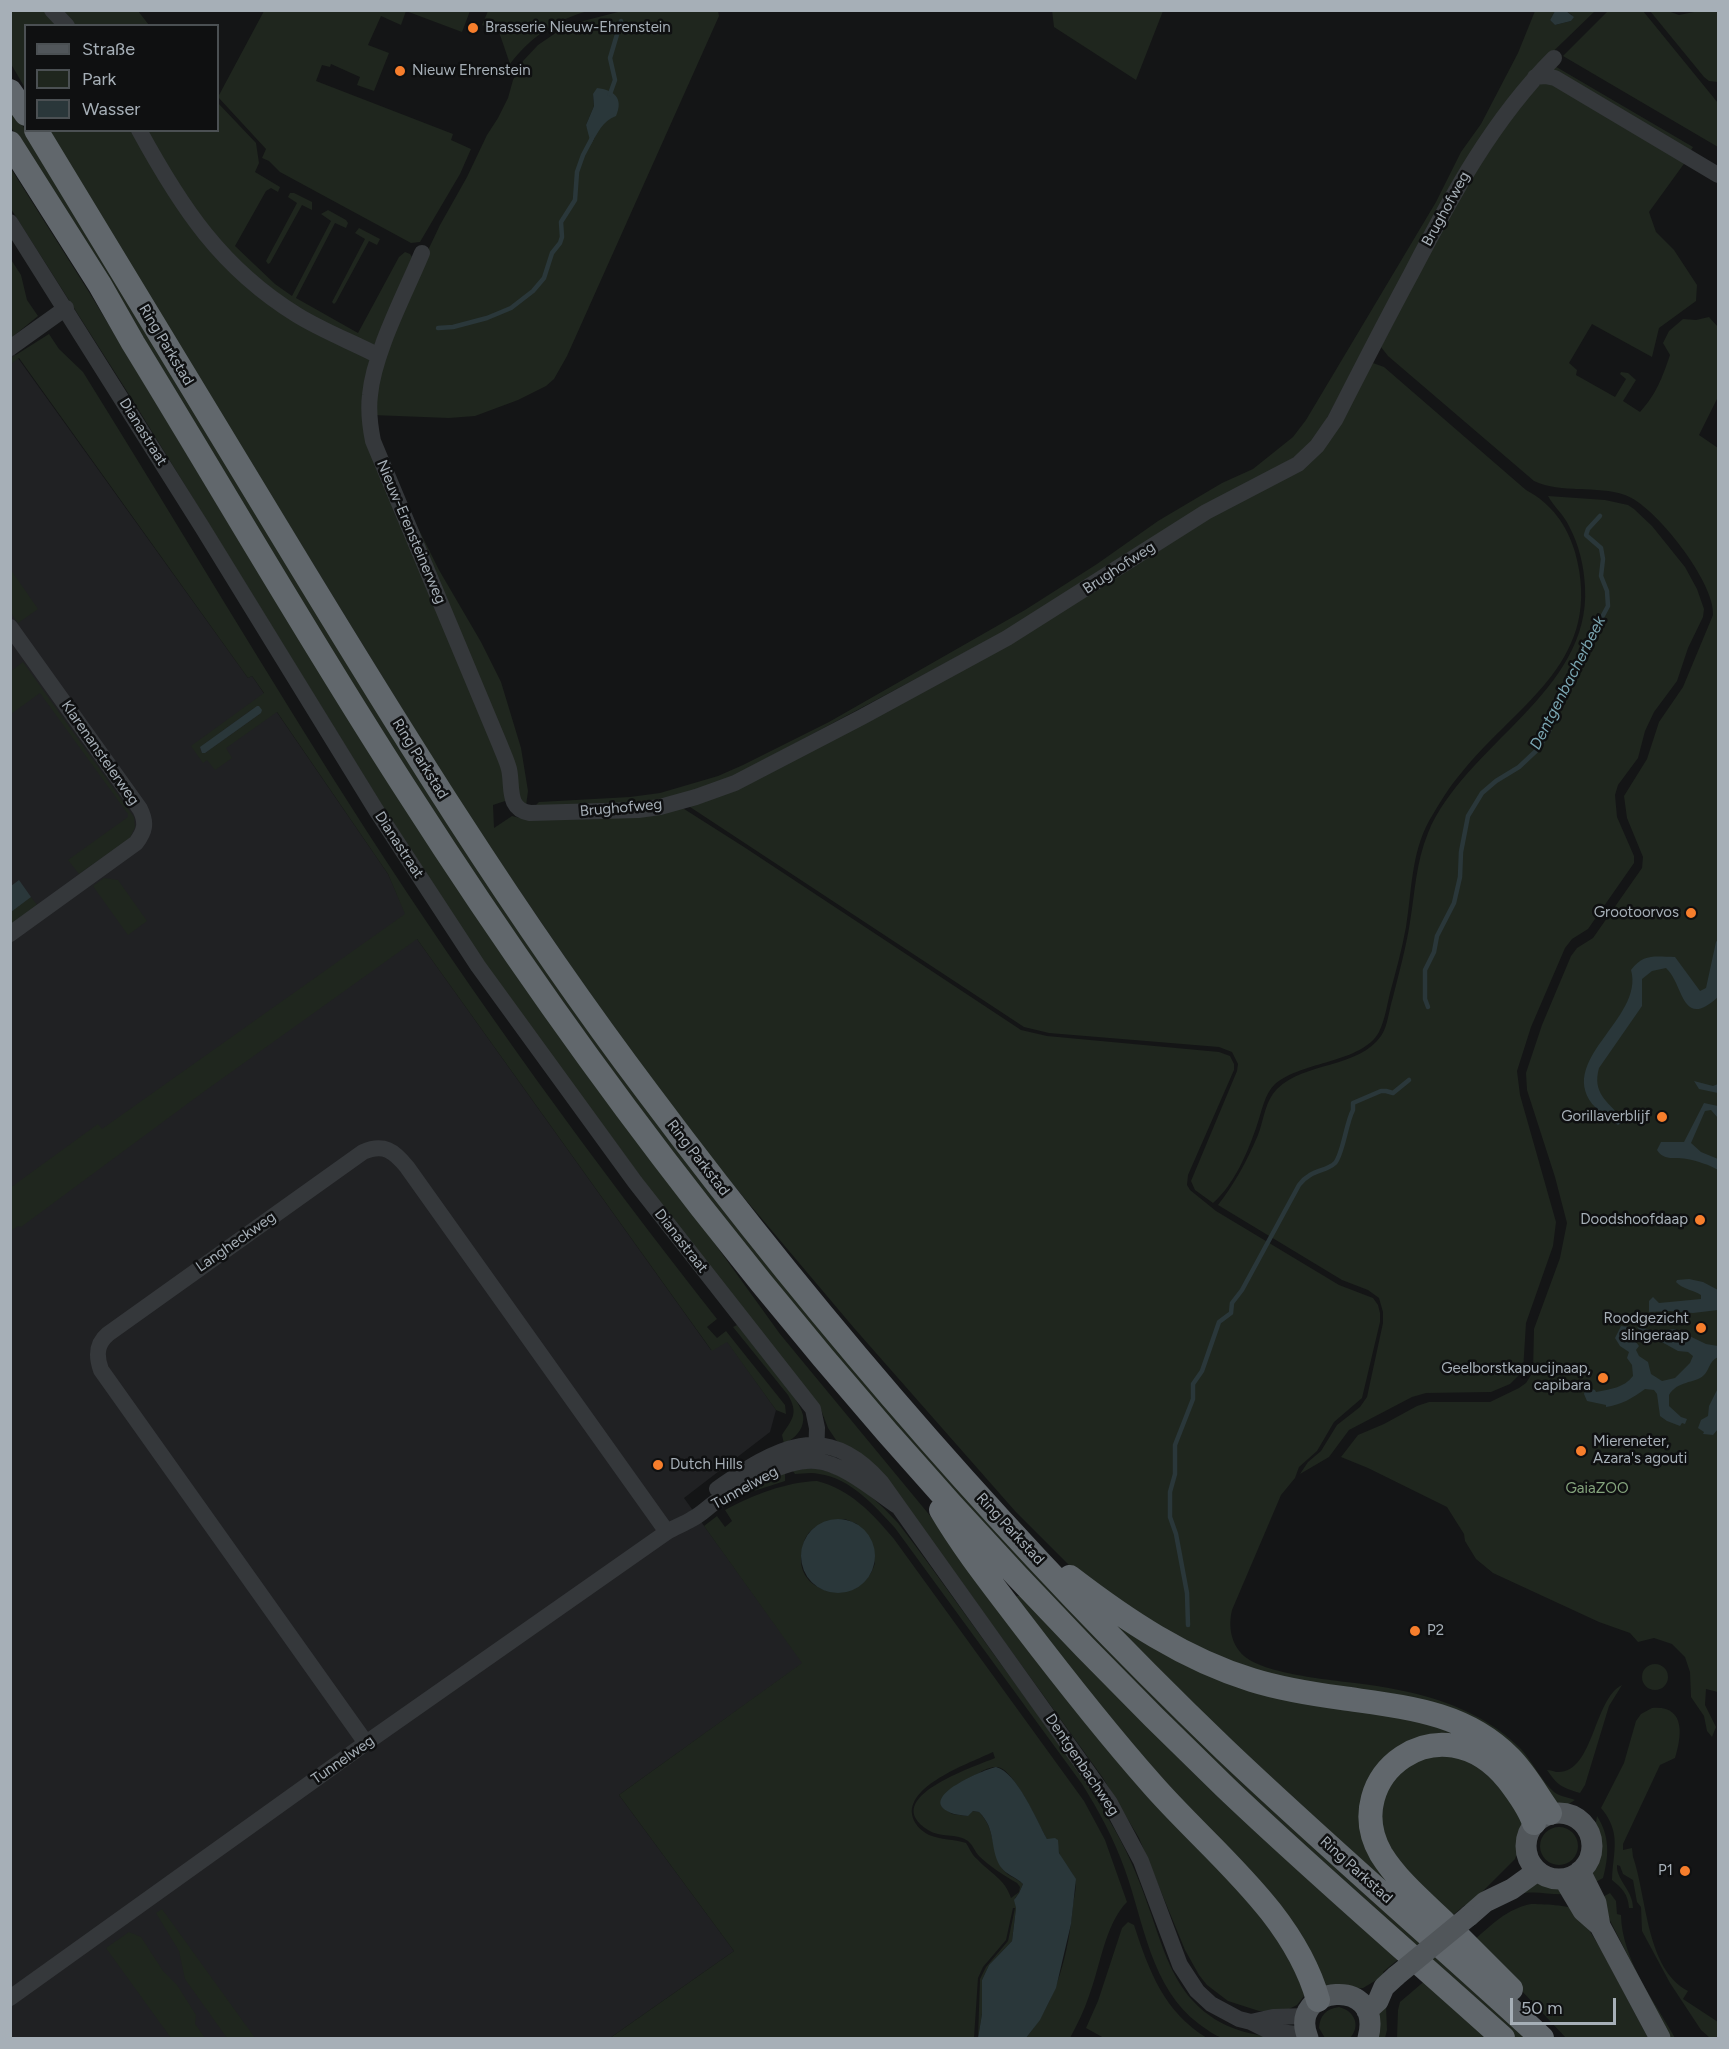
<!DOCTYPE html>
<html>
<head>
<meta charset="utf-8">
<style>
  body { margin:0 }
  #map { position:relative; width:1729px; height:2049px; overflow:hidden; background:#141516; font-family:Figtree,sans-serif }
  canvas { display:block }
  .frame { position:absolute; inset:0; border:12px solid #a6afb7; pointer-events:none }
  .legend { position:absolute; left:24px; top:24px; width:195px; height:108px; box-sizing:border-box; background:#0f1011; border:2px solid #4b5053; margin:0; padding:8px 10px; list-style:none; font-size:18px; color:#a6afb7 }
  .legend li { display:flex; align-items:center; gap:12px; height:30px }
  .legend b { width:30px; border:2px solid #4b5053 }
  .scale { position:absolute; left:1510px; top:1998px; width:106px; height:27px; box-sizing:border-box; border:3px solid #a6afb7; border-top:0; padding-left:8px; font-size:18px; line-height:21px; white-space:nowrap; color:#a6afb7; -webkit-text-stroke:4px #0f1011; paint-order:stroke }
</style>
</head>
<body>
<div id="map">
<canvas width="1729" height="2049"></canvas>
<div class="frame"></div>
<ul class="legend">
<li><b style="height:8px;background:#51565a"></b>Straße</li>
<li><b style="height:16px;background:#1f261e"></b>Park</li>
<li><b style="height:16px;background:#2a373a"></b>Wasser</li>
</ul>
<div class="scale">50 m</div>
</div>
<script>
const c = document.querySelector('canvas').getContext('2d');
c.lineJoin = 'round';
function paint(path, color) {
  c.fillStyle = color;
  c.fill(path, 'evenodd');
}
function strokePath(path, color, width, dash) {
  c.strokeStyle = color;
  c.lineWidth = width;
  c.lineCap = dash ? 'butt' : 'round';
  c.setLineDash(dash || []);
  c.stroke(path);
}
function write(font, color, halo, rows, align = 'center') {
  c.font = font + ' Figtree,sans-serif';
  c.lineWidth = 5;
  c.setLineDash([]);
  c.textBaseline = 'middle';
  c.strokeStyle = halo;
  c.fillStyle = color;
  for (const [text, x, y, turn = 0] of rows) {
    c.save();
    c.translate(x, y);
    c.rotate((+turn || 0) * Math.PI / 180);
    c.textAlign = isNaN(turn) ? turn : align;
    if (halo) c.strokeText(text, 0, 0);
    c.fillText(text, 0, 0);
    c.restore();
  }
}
const built = new Path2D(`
  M10,347l238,331 4,-2 136,198 29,65 294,411 16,-9 49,69 -6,22 -86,66 119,165 -184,132 115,156 -124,87h-599z`);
const green = new Path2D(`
  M1052,10h111v1l-27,69 -82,-53z
  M11,11h36l15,14 -36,1 -1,62 -14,-24z
  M57,11h81l11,14h-77z
  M264,11h206l-8,21 -56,-21 -5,14 -20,-9 -13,29 21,8 -15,38 -17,-6 3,-8 -29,-13 -1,3 -8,-2 -6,16 137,53 -2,6 20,9 -11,25 -40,68 -9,1 -131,-71 -11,-11 -7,-3 4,-9 -48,-52z
  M488,11v-1l100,1c-33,9 -57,26 -78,53l-11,-32 -17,-7z
  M622,11h96l1,5 -152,340 -13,23 -8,7 -28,14 -43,16 -26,2 -77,-3 3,-30 46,-120 19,-40 27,-48 20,-42 11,-17 10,-20 5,-18 10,-19 15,-16 22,-15 23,-9zM593,94l19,22 -13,11 -6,14 -7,-16 8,-19z
  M1535,11h20l-5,9 5,5 16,-4 1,-6 -6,-4h29l-60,58 -164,269 -60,109 -272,166 -311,166 -62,22 -133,7 6,-6 91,-5 30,-4 58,-17 25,-11 86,-43 196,-112 72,-46 61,-43 64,-38 31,-14 40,-32 13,-17 130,-218 25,-50 20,-28 37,-71z
  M1608,11h35l75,92v44l-155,-91z
  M1650,11h18l11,4 20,-4h19v71l-9,-1 -5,-4z
  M1553,65l140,82 -3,5 -136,-79z
  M1545,80l141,81 -37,51 7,20 18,18 23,35 -1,16 -37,27 -7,29 -60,-33 -23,39 8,7 -1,5 39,22 11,-18 -6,-5 1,-2 7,1 8,7 -13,21 17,11c17,-19 22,-34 30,-57l-7,-12 6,-12 14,-12 13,1 13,-3 9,10v70l-19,38 19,13v1244l-12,-3 -1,16 11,22 -4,10 -5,-6 -3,-15 -13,-19 -1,-25 -5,-15 -13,-13 -18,-6 -16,4 -8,-9 -31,-11 -106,-49 -17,-14 -11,-18 -1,-7 -17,-27 -79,-39 -27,-11 17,-22 26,-11 33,-18 12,-4h61l29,-14 7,-5 7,-11 1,-43 26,-71 7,-35 -12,-46 -28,-87 -1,-17 16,-48 29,-69 6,-8 16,-10 49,-70 1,-11 -16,-39 -3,-22 23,-37 12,-37 24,-35 30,-72c3,-31 -58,-110 -88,-120 -29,-10 -63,-1 -91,-14l-146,-125 -7,-9 74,-144 69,-105z
  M218,103l38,40 3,20 -4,9 25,15 -2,5 -7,-4 -5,3 -31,55 40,38 17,12 39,-75 -10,-7 7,-4 18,10 2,3 -2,5 -11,-5 -39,75 62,35 41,-76 6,-5 5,2 2,3 -38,89 -61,-25 -91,-72 -79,-118 75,-1z
  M10,105l430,702 446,594 646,637h-18l-345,-317 -210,-218 -264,-316 -259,-364 -425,-696z
  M47,131h88l78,118 157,108 -6,42 141,372v30l-12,4 1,23 18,-12 12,3 157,-12 63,40 277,183 26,6 172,16 11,4 4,8v6l-46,105 -1,10 3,5 26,21 123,74 34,13 5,7 2,8v9l-18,76 -28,24 -17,29 -18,16 -4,11 -14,17 -49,115c-4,17 -1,34 12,46 23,20 101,25 133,30 14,2 27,5 40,8 39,10 75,26 104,55 11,12 22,34 33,43 7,5 14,5 21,8l-8,5h-9l-56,-62 -274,-76 -143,-86 -70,-70 -161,-183 -163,-193 -43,-56 -185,-271z
  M10,167l79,125 146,242 470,696 75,104 180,218 317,378 28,65 -8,10 -12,6h-26l-31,-10 -21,-16 -8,-10 -14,-25 -46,-112 -36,-60 -187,-259 -80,-79 -8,-12 -8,-21 -149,-189 -178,-242 -113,-174 -245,-398 -124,-195z
  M294,193l18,9v8l-10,-5 -32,58 -2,1 -2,-3 31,-58 -9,-6 2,-4z
  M359,228l21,11 -3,6 -8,-4 -33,61 -2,2 -2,-2 33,-63 -10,-6z
  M10,258l11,17 6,25 11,16 -27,22z
  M49,334l10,15 24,23c95,152 186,307 283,458 109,169 227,331 351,489l-10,8 10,11 9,-7 59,74 1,9 -10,-4 -49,-68 -15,9 -295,-412 -215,154 -181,134 -3,-1 -7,5 -1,-43 88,-64 4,5 303,-215 -17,-40 -111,-162 -51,36 6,10 -17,12 -8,-10 -4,3 -12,-17 73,-53 -12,-17 -4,2 -229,-320 -8,6v-6zM254,708l7,5 -56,40h-3l-2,-5 3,-3z
  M1373,363l11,4 142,123c26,14 41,35 49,62 30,108 -55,149 -113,220 -13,15 -23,32 -33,49 -18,33 -17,70 -23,106 -4,22 -10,44 -16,66 -3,12 -5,27 -11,39 -17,31 -77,29 -104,52 -11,11 -13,27 -18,41 -9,27 -23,60 -44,78l-18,-13 -4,-9 46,-110 1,-7 -6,-12 -13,-5 -170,-14 -25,-6 -337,-222 34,-12 494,-280 71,-36z
  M382,456l57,114 42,72 20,40 20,66 7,43 -2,15 -4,-3z
  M1548,496l57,4 23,5 6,4 18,17 33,41 12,22 7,20 -1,8 -15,31 -11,33 -23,31 -9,19 -7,27 -20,27 -3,10 2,22 17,39v7l-46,66 -16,10 -7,9 -34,79 -14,44 3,24 36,127 -3,24 -27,77 -3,48 -13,13 -19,8 -65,1 -14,4 -63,33 -20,27 -29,17 8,-12 13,-11 16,-26 23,-18 7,-10 16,-74v-11l-4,-14 -11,-8 -26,-10 -124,-75c17,-22 29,-44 40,-70 6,-16 7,-34 19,-46 27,-27 82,-21 104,-53 7,-10 8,-27 12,-39 6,-24 13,-49 17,-75 5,-30 6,-60 18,-89 37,-89 163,-141 157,-246 -1,-21 -6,-42 -16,-61 -5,-11 -15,-19 -21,-30z
  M11,570l27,39 -20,14 -7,-10z
  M23,662l111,155 1,10 -5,11 -51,36 -11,-14 60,-43v-3l-88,-121 -29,21 -1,-42z
  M104,878l14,2 29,41 -19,14 -35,-49z
  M31,897l6,8 -26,19 -1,-12z
  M737,1325c13,16 64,74 66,90 2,14 -8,23 -19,29l-2,-9c10,-16 17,-21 6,-40l-55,-68z
  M814,1468c36,7 60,29 84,55 40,52 77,106 116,159 35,49 73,97 102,150 14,25 25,52 34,79 11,31 20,65 43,90 27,29 61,36 99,37 -17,0 -55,4 -69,0 -8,-2 -17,-9 -24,-14 -48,-36 -55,-101 -74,-154 -11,-31 -26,-59 -43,-86l-187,-256c-20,-22 -45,-50 -76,-54 -8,-2 -16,0 -24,0l-3,-4z
  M785,1473v8l-34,11 -26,12 12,-9z
  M817,1481c33,8 56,33 77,58l190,262 21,39 22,62c-22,22 -27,66 -38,94 -5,15 -12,29 -19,42h-44c31,-37 43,-86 47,-134 1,-7 4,-16 2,-23 -2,-14 -18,-18 -18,-42h-10c-8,-14 -34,-72 -50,-72 -8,-1 -16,5 -22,8 -22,12 -23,9 -33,32l10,7 15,2 6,-5 6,1c16,16 12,35 22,54 4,10 15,11 22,18l-4,9 -4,5 1,10 -4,33 -23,24 -7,15v34l-4,24 2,-59 6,-12 22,-26 7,-33h-2l-7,32 -23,27 -5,11 -4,60h-364l124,-87 -115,-156 183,-132 -98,-137 13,-10 8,11 7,-6 -7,-11c28,-15 61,-28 92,-29zM845,1519l12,5 18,39c-12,42 -71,35 -74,-1 0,-4 1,-9 2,-14 0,-7 4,-15 11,-20 7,-5 22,-6 31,-9zM993,1752l2,6c-21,9 -117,40 -67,72 12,8 29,3 40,11 5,4 7,11 11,15 9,9 27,21 38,27l3,4 -1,5 -8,6c-6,-19 -21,-25 -34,-39 -5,-4 -7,-10 -11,-16 -12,-4 -25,-3 -37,-8 -8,-4 -16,-12 -17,-21 -3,-30 58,-51 81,-62z
  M1017,1596h3l44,40 337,321 -18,15 2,3 -22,13 -40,2 -121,-158 -189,-233z
  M1104,1616l75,40 279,73 57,52 -92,-39 -56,64 69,124 -190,-171z
  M1642 1677a13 13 0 1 1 26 0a13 13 0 1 1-26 0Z
  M1622,1685l-13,21 -24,79 -5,8c-19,-6 -22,-7 -33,-23 4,0 6,1 9,2 38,3 37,-73 66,-87z
  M1652,1708c34,-3 30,28 23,50l-15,7 -37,79v6l9,-2 1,9c14,40 13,112 55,134l-5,8 35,23v16h-8l-9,-8 -31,-47 -28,-52 -1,-24 -4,-5 -4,-22 -10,-6 -3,-8 -3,-1c-1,15 16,25 16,43h-4c-1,-14 -7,-20 -17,-28 1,-29 10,-47 -11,-72l23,-45 12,-42 5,-7z
  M1427,1752l51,8 47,60 -6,29 -4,10 -48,48 -2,-2 -18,15 -34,-35 -33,-51 6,-51z
  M1597,1816c13,20 12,40 6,62l-11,6 -1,-14 5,-13 2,-12 -3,-17z
  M1540 1846a19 19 0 1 1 38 0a19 19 0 1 1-38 0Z
  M1539,1881l21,6 8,7c-18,2 -34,-5 -51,1z
  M1610,1893l6,8 1,13 4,1c1,45 33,85 54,123h-5l-71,-139z
  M1531,1904c10,0 39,1 46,6l25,41 46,87h-82l-92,-98c18,-15 32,-31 57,-36z
  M162,1909l93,129h-28l-42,-59 -6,-28 -23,-38z
  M1128,1922l6,3c15,46 30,87 73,113h-103l-18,-10 12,-27 24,-73z
  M129,1932l12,5 22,34 14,14 19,30 -1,9 10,14h-34l-65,-90z
  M1427,1979l65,59h-95l1,-28 2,-8z
  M1386,2005l1,25 -2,8h-11l5,-28z
  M1339,2007c16,4 22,19 11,31h-25l-6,-10c1,-13 7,-19 20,-21z`);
const water = new Path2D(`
  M1555,11h11l8,6 -3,4 -16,4 -5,-5z
  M597,88c17,2 27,10 19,28 -14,5 -18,17 -25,28l-5,-19 8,-19 -1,-12z
  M257,706h2l3,4 -1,3 -56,40h-3l-2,-6z
  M19,880l12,17 -20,15v-26z
  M1718,939v58c-37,34 -34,-13 -52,-29l-14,3 -10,8v27l-43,62c-7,25 8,33 23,50l-1,5 -3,2c-9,-5 -15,-10 -22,-17 -44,-46 49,-89 35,-138 13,-17 24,-13 44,-13l25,34 6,-3 10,-46z
  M1694,1081l19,5 5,-2v9l-19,-4z
  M1704,1103l14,3v12l-7,-8 -6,1 -14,32 10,9 17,7v11c-8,-5 -21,-9 -31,-11 -13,-3 -22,3 -30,-9l4,-8h23z
  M1689,1279l14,3 15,8v20l-25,3 -23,-2 -21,1v-11l4,-4 6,6 42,-4v-4c-8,-5 -19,-6 -25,-13l1,-2z
  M1621,1326l9,1 2,10 7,9 -3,4 3,6 9,6 3,12 11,7 13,-3 15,-15 3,-7 -5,-4 -10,-1 -18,-10 -14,-2 -9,-12 19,4 19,-2 31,15 12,2v11c-10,5 -8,13 -15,19 -8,7 -26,5 -34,19v11l12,11 6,2 -2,5 -3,-1 -2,3 -13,-5 -7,-5 -3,-22 -3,-4 -9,-1c-12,9 -24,16 -39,18v-2l-19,-4 -3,-7 2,-7 9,3 1,2c14,-3 28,-4 37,-16l-1,-11 -5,-7 2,-6 -9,-6 -5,-8z
  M1718,1388v41l-5,6 -10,-1 1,-2 -6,-4 3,-8 7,-4 1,-10z
  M801 1556a37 37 0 1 1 74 0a37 37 0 1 1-74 0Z
  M996,1767c21,5 41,54 51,72l8,-1 3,2 1,13 17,26 -5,45 -15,64 -16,32 -14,18h-48l4,-24v-34l7,-15 23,-24 4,-33 -2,-8 5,-7 4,-9c-7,-7 -17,-9 -23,-18 -11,-19 -3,-36 -21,-54l-6,-1 -5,5c-6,-1 -14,-1 -19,-4 -32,-15 36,-43 47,-45z`);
const stream = new Path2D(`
  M610,94l5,-14 -5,-22 11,-37
  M438,328l15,-1 34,-9 24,-10 22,-17 11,-13 8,-25 8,-10 2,-6 -1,-15 14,-22 2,-28 6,-17 9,-17
  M1428,1007l-3,-8v-29l9,-18 3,-16 17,-33 6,-26 1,-25 7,-36 14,-23 14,-12 23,-14 18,-17 11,-17 30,-71 30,-56 -1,-15 -6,-15 2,-17 -2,-11 -15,-13 2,-6 12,-13
  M1188,1625l-1,-32 -11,-59 -6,-17v-25l5,-18v-29l18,-46v-15l9,-13 17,-49 12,-9 1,-10 10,-13 57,-105c12,-16 27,-13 36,-22 8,-9 11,-40 18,-53v-7l28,-12h5l7,2 16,-13`);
const minor = new Path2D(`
  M52,10l15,16
  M1535,77l10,-1 10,2 163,97
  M139,130c42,77 82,138 158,185 26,16 55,27 82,41
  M10,222l192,305 174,283 102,156 157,216 178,227 4,19 -1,33
  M422,253c-17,41 -48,99 -52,142 -2,16 0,31 3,46l127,304c3,8 7,16 9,24 4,17 -3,40 21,44l108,-3 22,-3 36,-10 39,-14 127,-66 145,-79 199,-126 92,-48 19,-18 18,-26c25,-49 50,-98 76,-146 40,-77 81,-154 143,-216
  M10,348l56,-40
  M10,627l130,182c7,14 5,22 -4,34l-126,91
  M717,1489c59,-41 108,-71 164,-7l229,321 31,58 39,104 17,26 14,13 28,15 12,3 18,9 37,4
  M366,1743l-265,-373c-5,-14 -5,-26 7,-36l255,-182c21,-9 31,-1 44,15l260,365
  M10,1998l356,-255 301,-211c8,-5 17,-8 25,-13 8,-4 15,-11 22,-16 27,-17 70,-45 102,-42 27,2 59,30 81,45
  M1251,2022l22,-5 34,-1`);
const major = new Path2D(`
  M1526 1846a33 33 0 1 1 66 0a33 33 0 1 1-66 0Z
  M1580,1871l16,32 4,23 60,112
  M1564,1879l19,32 17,15
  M1469,1916l16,-14 27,-13 25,-18
  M1367,2011l11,-10 6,-14 12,-11
  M1308,2038c-22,-53 77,-63 60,0`);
const highway = new Path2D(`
  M10,91l16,23
  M36,130c81,133 162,266 242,399 117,193 235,385 371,565 174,233 366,454 575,655 104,99 213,192 318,289
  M10,143l90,142 33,58c92,150 180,303 276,451 91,142 188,280 292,413 161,206 336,399 524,580 90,86 186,168 278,251
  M941,1510c23,39 51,74 79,111 42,55 85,110 131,162 58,67 142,128 167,217
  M1070,1577c56,43 114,82 182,103 29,9 60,14 90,18 61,9 122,13 168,60 16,16 27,37 40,55
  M1511,1989c-22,-22 -45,-45 -68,-68 -21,-20 -46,-41 -62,-67 -44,-77 60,-157 127,-74 10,13 21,28 26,43`);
const majorBridge = new Path2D(`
  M1396,1976l73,-60`);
const markers = [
  [473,28,6,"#f77e2c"],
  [400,71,6,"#f77e2c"],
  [1691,913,6,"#f77e2c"],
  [1662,1117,6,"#f77e2c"],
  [1700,1220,6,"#f77e2c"],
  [1701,1328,6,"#f77e2c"],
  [1603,1378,6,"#f77e2c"],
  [1581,1451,6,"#f77e2c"],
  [658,1465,6,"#f77e2c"],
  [1415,1631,6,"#f77e2c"],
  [1685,1871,6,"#f77e2c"]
];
const poiNames = [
  ["Brasserie Nieuw-Ehrenstein",485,28,"left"],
  ["Nieuw Ehrenstein",412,71,"left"],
  ["Grootoorvos",1679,913],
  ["Gorillaverblijf",1650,1117],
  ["Doodshoofdaap",1688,1220],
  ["Roodgezicht",1689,1319],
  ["slingeraap",1689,1336],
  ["Geelborstkapucijnaap,",1591,1369],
  ["capibara",1591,1386],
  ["Miereneter,",1593,1442,"left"],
  ["Azara's agouti",1593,1459,"left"],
  ["Dutch Hills",670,1465,"left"],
  ["P2",1427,1631,"left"],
  ["P1",1673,1871]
];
const streetNames = [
  ["Brughofweg",1446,209,-61],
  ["Ring Parkstad",166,345,59],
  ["Dianastraat",143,432,58],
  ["Nieuw-Erensteinerweg",411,532,67],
  ["Brughofweg",1119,568,-33],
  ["Klarenanstelerweg",100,753,55],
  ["Ring Parkstad",420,759,58],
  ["Brughofweg",621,808,-5],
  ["Dianastraat",399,845,57],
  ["Ring Parkstad",698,1158,52],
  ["Dianastraat",681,1241,52],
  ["Langheckweg",236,1242,-35],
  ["Tunnelweg",745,1488,-29],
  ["Ring Parkstad",1010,1529,47],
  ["Tunnelweg",343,1760,-35],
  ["Dentgenbachweg",1082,1765,56],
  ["Ring Parkstad",1356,1870,42]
];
const parkNames = [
  ["GaiaZOO",1597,1489]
];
const waterNames = [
  ["Dentgenbacherbeek",1568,683,-63]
];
paint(built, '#202123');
paint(green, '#1f261e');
paint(water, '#2a373a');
strokePath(stream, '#2a373a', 4.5);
strokePath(minor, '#35383b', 16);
strokePath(major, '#51565a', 21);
strokePath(highway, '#61676c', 24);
strokePath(majorBridge, '#51565a', 21);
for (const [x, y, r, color] of markers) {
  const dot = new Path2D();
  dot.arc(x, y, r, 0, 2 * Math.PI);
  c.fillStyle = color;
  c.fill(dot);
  strokePath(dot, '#0f1011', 2);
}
write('15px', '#a6afb7', '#0f1011', poiNames, 'right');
write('15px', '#a6afb7', '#0f1011', streetNames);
write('15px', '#84a37c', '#0f1011', parkNames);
write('italic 16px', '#7ba7b3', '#0f1011', waterNames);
</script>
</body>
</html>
